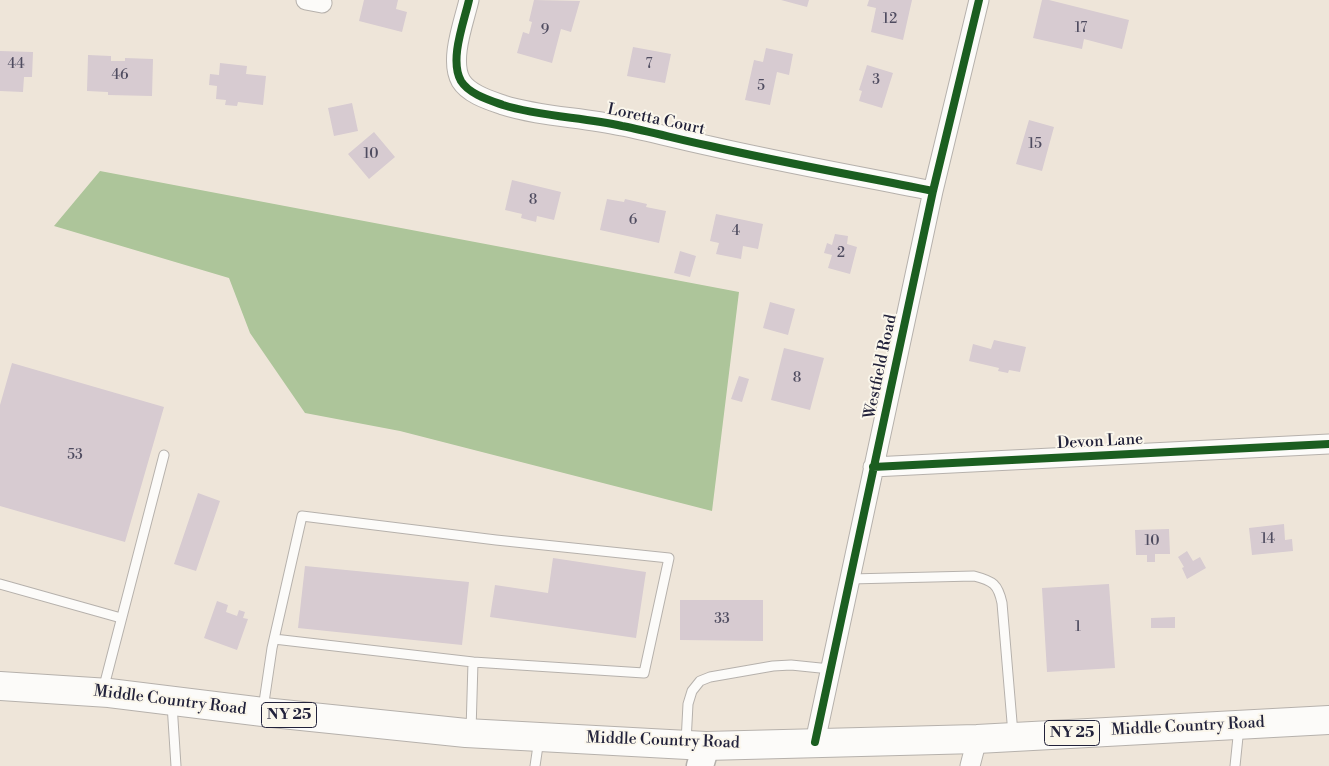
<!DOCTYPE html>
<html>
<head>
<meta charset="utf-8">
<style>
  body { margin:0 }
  canvas { display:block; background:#eee5d9 }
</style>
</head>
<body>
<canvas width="1329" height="766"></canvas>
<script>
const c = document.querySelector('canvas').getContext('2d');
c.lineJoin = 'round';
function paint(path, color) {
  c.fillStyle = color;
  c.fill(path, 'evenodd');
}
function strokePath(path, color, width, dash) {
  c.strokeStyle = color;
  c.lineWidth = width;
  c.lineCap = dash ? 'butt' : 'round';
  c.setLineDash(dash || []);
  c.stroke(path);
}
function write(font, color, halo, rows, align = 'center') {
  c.font = font + ' "Libre Bodoni",serif';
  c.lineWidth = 4;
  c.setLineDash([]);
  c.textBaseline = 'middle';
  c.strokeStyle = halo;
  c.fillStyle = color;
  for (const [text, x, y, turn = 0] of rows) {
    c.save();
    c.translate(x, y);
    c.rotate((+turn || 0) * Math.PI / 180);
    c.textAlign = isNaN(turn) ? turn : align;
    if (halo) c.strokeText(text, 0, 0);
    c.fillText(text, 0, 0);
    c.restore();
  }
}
const forest = new Path2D(`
  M100,171l639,121 -27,219 -312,-80 -95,-18 -55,-80 -21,-55 -175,-52z`);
const building = new Path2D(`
  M364,0h34l-2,9 11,3 -5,20 -43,-11z
  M534,0l46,1 -9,31 -10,-3 -9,34 -35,-10 6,-21 6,2 3,-12 -3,-1z
  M781,0h28l-2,7z
  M869,0h43l-9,40 -32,-8 5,-24 -9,-2z
  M1042,0h7l80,20 -7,29 -38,-10 -2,10 -49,-11z
  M633,47l38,7 -6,29 -38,-7z
  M766,48l27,6 -4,21 -12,-3 -7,33 -25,-5 9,-40 9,2z
  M0,51l33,1 -1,25h-8l-1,15 -23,-1z
  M88,55l23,1v5h14v-3l28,1 -1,37 -44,-1v-3l-21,-1z
  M220,63l27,3 -1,8 20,2 -3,29 -25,-3 -1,4 -12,-1 1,-5 -10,-1 1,-13 -8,-1 1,-11 9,1z
  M867,65l26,8 -11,35 -23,-7 3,-10 -3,-1z
  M352,103l6,28 -24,5 -6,-28z
  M1029,120l25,7 -12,44 -26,-7z
  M374,132l21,25 -26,22 -21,-25z
  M512,180l49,12 -7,28 -17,-4 -1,6 -15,-4 1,-4 -17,-4z
  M607,199l17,3 1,-3 22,5 -1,3 20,4 -7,32 -59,-13z
  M716,214l47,10 -5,25 -15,-3 -2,13 -25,-5 3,-11 -9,-2z
  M835,234l13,2 -1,8 10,3 -7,27 -22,-6 4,-13 -8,-2 3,-10 5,2z
  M680,251l16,5 -6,21 -16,-4z
  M770,302l25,7 -7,26 -25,-7z
  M994,340l32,7 -6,25 -11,-2 -1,3 -10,-2 1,-3 -30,-7 4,-17 18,5z
  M784,348l40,10 -14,52 -39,-10z
  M12,363l152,44 -39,135 -125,-36v-101z
  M739,376l10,3 -7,23 -11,-3z
  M198,493l22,8 -24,70 -22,-7z
  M1284,524l1,16 7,-1 1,12 -41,4 -3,-27z
  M1169,529l1,25h-15v8h-8v-7h-11l-1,-25z
  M1187,551l6,10 7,-4 6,11 -19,11 -5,-11 2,-1 -6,-10z
  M553,558l93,14 -10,66 -146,-21 5,-32 53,8z
  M305,566l164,16 -7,63 -164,-17z
  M1109,584l6,84 -68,4 -5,-84z
  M680,600h83v41l-83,-1z
  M217,601l11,4 -2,7 11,4 2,-6 6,2 -2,6 5,1 -11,31 -33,-12z
  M1175,617v11h-24v-10z`);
const lane = new Path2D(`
  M850,579l124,-3c19,5 24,8 28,27l11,131
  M0,584l121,34
  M274,639l199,23
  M103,690l61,-235
  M172,704l4,62
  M263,709l9,-61 30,-132 194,24 173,18 -25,115 -171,-11 -2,69
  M686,742l2,-38 4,-13 8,-10 10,-4 63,-11 18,-1 39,4
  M535,766l4,-27
  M1235,766l4,-39`);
const street = new Path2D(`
  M306,0l16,3
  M469,0c-5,22 -20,60 -8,81 8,13 28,19 42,24 38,12 80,12 119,21 30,6 59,14 88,20 74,17 149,30 223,45
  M873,467l456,-23
  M815,742l118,-551 46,-191
  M970,766l7,-27`);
const secondary = new Path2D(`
  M700,766l6,-20`);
const primary = new Path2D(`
  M0,686l109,7 154,19 203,21 240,13 271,-7 352,-19`);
const cycleway = new Path2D(`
  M469,0c-5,22 -20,60 -8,81 8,13 28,19 42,24 38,12 80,12 119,21 30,6 59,14 88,20 74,17 149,30 223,45
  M873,467l456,-23
  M815,742l118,-551 46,-191`);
const numberNames = [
  ["12",890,20],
  ["17",1081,29],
  ["9",545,31],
  ["44",16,65],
  ["7",649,65],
  ["46",120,76],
  ["3",876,81],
  ["5",761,87],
  ["15",1035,145],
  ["10",371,155],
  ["8",533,201],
  ["6",633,221],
  ["4",736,232],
  ["2",841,254],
  ["8",797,379],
  ["53",75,456],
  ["14",1268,540],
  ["10",1152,542],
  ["33",722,620],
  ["1",1078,628]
];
const shields = [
  [289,715,55],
  [1072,733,55]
];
const shieldNames = [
  ["NY 25",289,715],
  ["NY 25",1072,733]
];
const streetNames = [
  ["Loretta Court",656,120,12],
  ["Westfield Road",881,367,-78],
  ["Devon Lane",1100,442,-3],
  ["Middle Country Road",170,701,7],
  ["Middle Country Road",1188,727,-3],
  ["Middle Country Road",663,741,2]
];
paint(forest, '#adc59a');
paint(building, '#d7cbd1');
strokePath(lane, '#b6b1ac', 11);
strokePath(street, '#b6b1ac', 21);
strokePath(secondary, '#b6b1ac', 29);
strokePath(primary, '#b6b1ac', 30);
strokePath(lane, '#fcfbf9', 9);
strokePath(street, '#fcfbf9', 19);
strokePath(secondary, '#fcfbf9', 26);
strokePath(primary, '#fcfbf9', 28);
strokePath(cycleway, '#1b5e20', 8);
write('14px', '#4f4c60', null, numberNames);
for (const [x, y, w] of shields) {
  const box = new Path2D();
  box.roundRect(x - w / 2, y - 12.5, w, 25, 4);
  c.fillStyle = '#fbf7ec';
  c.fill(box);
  strokePath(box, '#22223b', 1);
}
write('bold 15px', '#22223b', null, shieldNames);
write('16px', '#22223b', '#fbf7ec', streetNames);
</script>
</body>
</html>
